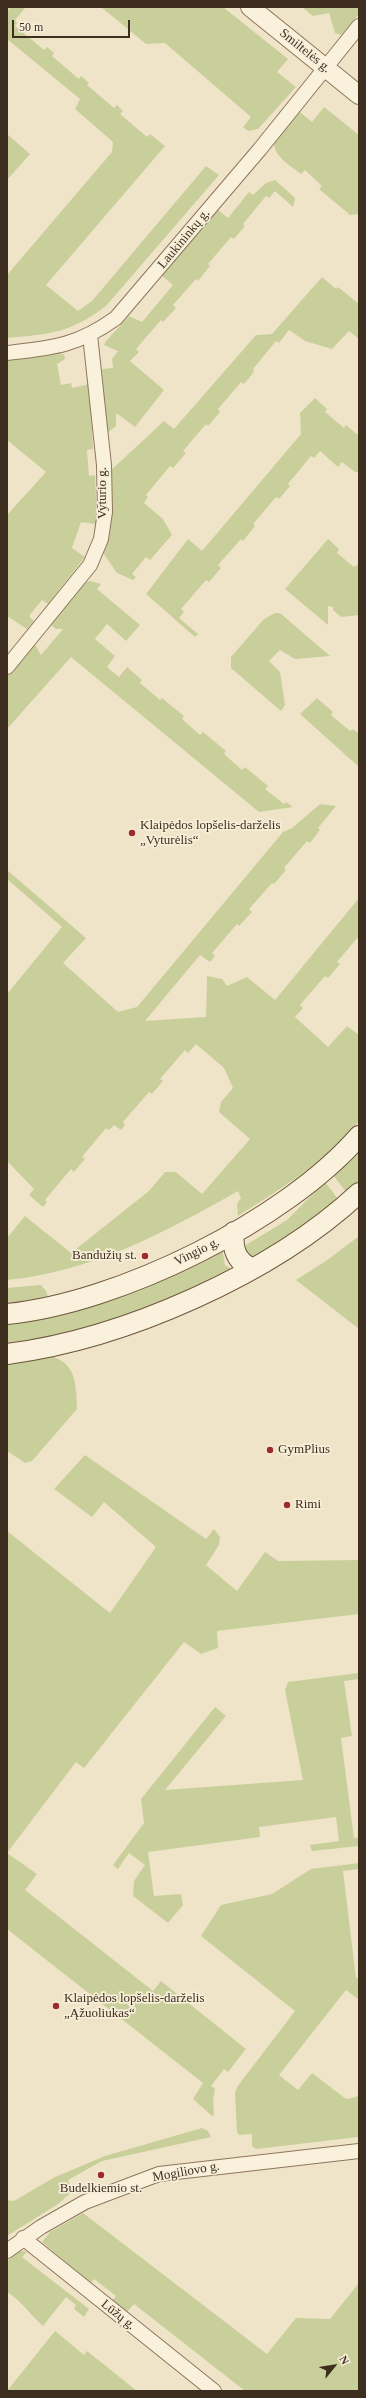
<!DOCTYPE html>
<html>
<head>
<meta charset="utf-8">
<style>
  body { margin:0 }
  #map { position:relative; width:366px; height:2398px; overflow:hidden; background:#f0e4c8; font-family:"Times New Roman",serif }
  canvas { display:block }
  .frame { position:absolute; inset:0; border:8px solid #3d2e20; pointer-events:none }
  .north { position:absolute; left:314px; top:2346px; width:40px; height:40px; -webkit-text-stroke:3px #f7eed8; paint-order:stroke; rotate:60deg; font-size:11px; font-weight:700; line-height:16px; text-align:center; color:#3d2e20 }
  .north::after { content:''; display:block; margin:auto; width:14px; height:18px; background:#3d2e20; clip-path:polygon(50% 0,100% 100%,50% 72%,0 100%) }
  .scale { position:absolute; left:12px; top:20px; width:118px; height:18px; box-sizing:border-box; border:2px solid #3d2e20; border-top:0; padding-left:5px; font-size:12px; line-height:14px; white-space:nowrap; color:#3d2e20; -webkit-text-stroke:3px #f7eed8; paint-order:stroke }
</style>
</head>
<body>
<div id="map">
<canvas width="366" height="2398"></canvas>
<div class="frame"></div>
<div class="north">N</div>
<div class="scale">50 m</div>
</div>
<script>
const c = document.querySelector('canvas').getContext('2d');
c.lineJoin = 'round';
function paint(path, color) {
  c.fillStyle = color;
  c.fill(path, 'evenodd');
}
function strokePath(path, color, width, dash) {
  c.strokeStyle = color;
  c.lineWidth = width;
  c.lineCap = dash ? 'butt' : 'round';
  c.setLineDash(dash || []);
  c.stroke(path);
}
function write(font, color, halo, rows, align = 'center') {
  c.font = font + ' "Times New Roman",serif';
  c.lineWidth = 3.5;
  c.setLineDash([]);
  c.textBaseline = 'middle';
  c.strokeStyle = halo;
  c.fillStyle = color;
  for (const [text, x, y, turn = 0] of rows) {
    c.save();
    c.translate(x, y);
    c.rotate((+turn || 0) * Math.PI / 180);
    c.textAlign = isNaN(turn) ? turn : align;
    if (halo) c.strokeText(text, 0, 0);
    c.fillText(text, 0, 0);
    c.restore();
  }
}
const green = new Path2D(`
  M10,7h16l-11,13 2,3 -2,3 29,24 3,-3 7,6 -2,3 27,23 2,-3 8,7 -2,2 27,23 3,-3 6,6 -3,3 27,23 3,-3 15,12 -119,139 32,26 14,-10 114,-135 13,9 -113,131c-36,27 -55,28 -99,32v-63l105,-123 1,-10 -38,-33 5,-10 -73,-60v-28z
  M101,7h122l65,52 -11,13 19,15 -38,42 -10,2 -5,-4 8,-10 -86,-74 -19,1z
  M302,7h57v7l-18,21 -6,-2 -6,-20 -16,3z
  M324,107l35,28v79l-9,1 -31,-26 3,-3 -17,-16 -4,4c-10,-8 -27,-17 -27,-31l26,-31 12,10z
  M7,134l23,20 -23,26z
  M275,180l20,18 -2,9 -18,-16 -6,7 -3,-2 -23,28 2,2 -11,13 -3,-2 -23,27 2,2 -12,15 -2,-2 -23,26 3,3 -13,14 -2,-2 -25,29 3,3 -9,9 34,29 -29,37 -19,-14v13l-10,8 -4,-65 11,-1 -1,-9 6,-8 -14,-6 2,-4 23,-25 13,6 31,-37 -12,-10 56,-66 11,9 21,-26 4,3 13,-12z
  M322,277l14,12 2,-2 21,17v35l-10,-8 -17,18 -27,-8 -16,-11 -10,13 -3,-2 -23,28 1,3 -10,12 -3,-2 -23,27 2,3 -12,14 -2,-2 -23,27 3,2 -13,15 -3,-2 -24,29 2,2 -4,6 19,16 9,16 -22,25 -4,-3 -14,17 4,3 -3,3 -16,-7 -14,-20 8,-35 -2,-46 55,-51 10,8 82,-94 16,-1z
  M64,354l1,5 -8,5 4,21 10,-2 1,5 18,-4 3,65 -6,1 2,26 6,-1 2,47 -1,2 -15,-2 -9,26 13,9 -37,47 -6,-4 -13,16 5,5 -7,8 -20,-13v-101l39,-43 -39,-32v-81z
  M315,398l12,11 -2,3 19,16 2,-3 13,11v36h-4l-13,-10 -4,5 -18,-16 -6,7 -3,-2 -23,28 2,2 -11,13 -3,-2 -23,27 2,2 -12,15 -2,-2 -23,26 3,3 -12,14 -3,-2 -25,29 3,3 -5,6 19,16 -3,3 -49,-43 42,-55 14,12 99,-117 -1,-21z
  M328,539l11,10 -2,4 17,14 3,-2 2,1v49l-18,2 -8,-7v-3l-5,-1v19l-43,-36z
  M90,581l11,3 -4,5 43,36 -14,16 -19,-17 -12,15 20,17 -8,11 12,10 8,-10 15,13 -2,3 20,17 2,-2 22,18 -2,3 18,16 3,-3 23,19 -2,3 18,16 3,-3 23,19 -3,3 19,15 2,-2 7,5 -34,5 -188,-155 -64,72v-54l25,-30 4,1 5,9 22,-26h-7l-6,-5 34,-41z
  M275,613h5l50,43 -35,3 -15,-9 -11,11 11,11 5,33 -4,6 -50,-43v-11l33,-38z
  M317,698l16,14 -2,3 19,16 3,-2 6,5v33l-59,-53z
  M320,804l16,2 -18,22 2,2 -10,13 -3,-2 -23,27 2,2 -12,14 -2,-1 -23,26 3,3 -13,14 -2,-2 -25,29 3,3 -5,6 -10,-7 -55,66 61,-4 1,-41 15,3 5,7 20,-9 28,23 84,-102v38l-22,26 3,2 -12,14 -3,-2 -25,29 3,3 -8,9 33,30 19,-21 12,9v86c-36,42 -75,66 -121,95l-1,-12 4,-6 -3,-7c-72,41 -147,81 -231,89v-42l18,-22 46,37 78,-62 16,-19h11l26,22 48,-55 -31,-27 2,-10 12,-14 -9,-20 -28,-24 -8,9 -3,-3 -25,29 3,2 -11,13 -3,-2 -26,30 2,3 -4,5 -7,-5 -5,5 -3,-2 -24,29 3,2 -11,13 -3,-3 -26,31 2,2 -4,5 -14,-12 5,-6 -27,-28v-167l55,-67 -55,-48v-9l79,68 -23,25 55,49 19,-5 146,-175 9,-4z
  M359,1152v30l-13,10 -13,-17z
  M325,1182l13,17 -45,34 -43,25 -9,-10 46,-28z
  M359,1236v93l-63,-49 30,-19z
  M222,1248l3,17 8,5 -70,34 -108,33 -48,9v-21l3,-2z
  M41,1285l5,6 2,6 -41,7v-16z
  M51,1356c26,8 25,29 26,53l-45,52 -7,2 -18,-12v-89z
  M85,1455l121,84 8,-10 6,8 -1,8 -13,20 31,26 28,-39 13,9 81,-1v54l-142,17 1,17 -17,6 -17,-12 -100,126 -8,-6 -69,91 30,21 -12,16 128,101 8,-10 85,68 -18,23 -4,-3 -13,17 4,3 -2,11 1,15 -2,1 -19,-17 10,-16 -196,-154v-398l103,82 46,-66 -52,-45 -12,15 -38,-28z
  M359,1673v6l-15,2 8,55 -11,2 13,100 5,-1v9l-47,5 -2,-6 29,-4 -3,-24 -77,10 1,10 -112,15 6,44 27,-2 2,11 -15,18 -35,-27 1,-15 11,-16 -16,-12 -11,16 -5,-4 31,-42 -3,-24 74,-92 11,9 -61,74 138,-10 -18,-90 3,-8z
  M359,1863v6l-16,2 13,107h3v22l-13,-10 -67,85 19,15 14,-17 34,26 10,-2 3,-3v43l-103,12 -4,-3v-12l-13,1 -2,-3 -2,-39 2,-6 58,-76 -94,-75 20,-31 51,-11 39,-25z
  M202,2128l6,3 3,6 -109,24 -34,19 5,11 -15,13 -51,32v-36l7,1 41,-24 50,-21z
  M83,2213l184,141 29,-36 34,1 29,-36v108h-114l-111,-87 -7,8 -15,-11 4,-5 -22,-17 -3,4 -49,-41 8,-10z
  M23,2251l4,1 -5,5 67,52 -5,8 -10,-8 2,-4 -10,-8 -23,29c-14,-12 -20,-24 -36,-34v-31l11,-9z
  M55,2331l29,24 3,-4 50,40h-130z`);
const minor = new Path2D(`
  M7,353c46,-5 70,-7 109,-35l144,-169 99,-123
  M7,667l83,-102 11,-26 4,-27 -1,-47 -14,-130
  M23,2238l191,153
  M7,2251l34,-24 44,-25 74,-28 200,-23`);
const tertiary = new Path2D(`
  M250,7l109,88`);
const secondary = new Path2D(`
  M234,1232c-2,16 2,29 17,36
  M7,1314c112,-11 278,-93 352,-178
  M7,1354c117,-15 265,-80 352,-161`);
const markers = [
  [132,833,4,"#9e2a2b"],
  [145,1256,4,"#9e2a2b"],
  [270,1450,4,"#9e2a2b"],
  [287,1505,4,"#9e2a2b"],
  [56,2006,4,"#9e2a2b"],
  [101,2175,4,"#9e2a2b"]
];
const streetNames = [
  ["Smiltelės g.",305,51,39],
  ["Laukininkų g.",184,239,-50],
  ["Vyturio g.",103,493,-90],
  ["Vingio g.",197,1252,-26],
  ["Mogiliovo g.",186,2172,-10],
  ["Lūžų g.",118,2315,39]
];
const poiNames = [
  ["Klaipėdos lopšelis-darželis",140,826],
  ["„Vyturėlis“",140,841],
  ["Bandužių st.",137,1256,"right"],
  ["GymPlius",278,1450],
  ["Rimi",295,1505],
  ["Klaipėdos lopšelis-darželis",64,1999],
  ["„Ąžuoliukas“",64,2014],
  ["Budelkiemio st.",101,2189,"center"]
];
paint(green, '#c9cf9b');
strokePath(minor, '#8d765c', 16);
strokePath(tertiary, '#8d765c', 20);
strokePath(secondary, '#6f573f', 22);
strokePath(minor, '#faf1dc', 14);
strokePath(tertiary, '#faf1dc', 18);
strokePath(secondary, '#faf1dc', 20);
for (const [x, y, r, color] of markers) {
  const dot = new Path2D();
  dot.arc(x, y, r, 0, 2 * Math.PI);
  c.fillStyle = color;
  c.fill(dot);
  strokePath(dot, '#f7eed8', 1.5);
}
write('13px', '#3d2e20', '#f7eed8', streetNames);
write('13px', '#3d2e20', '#f7eed8', poiNames, 'left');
</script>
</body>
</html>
